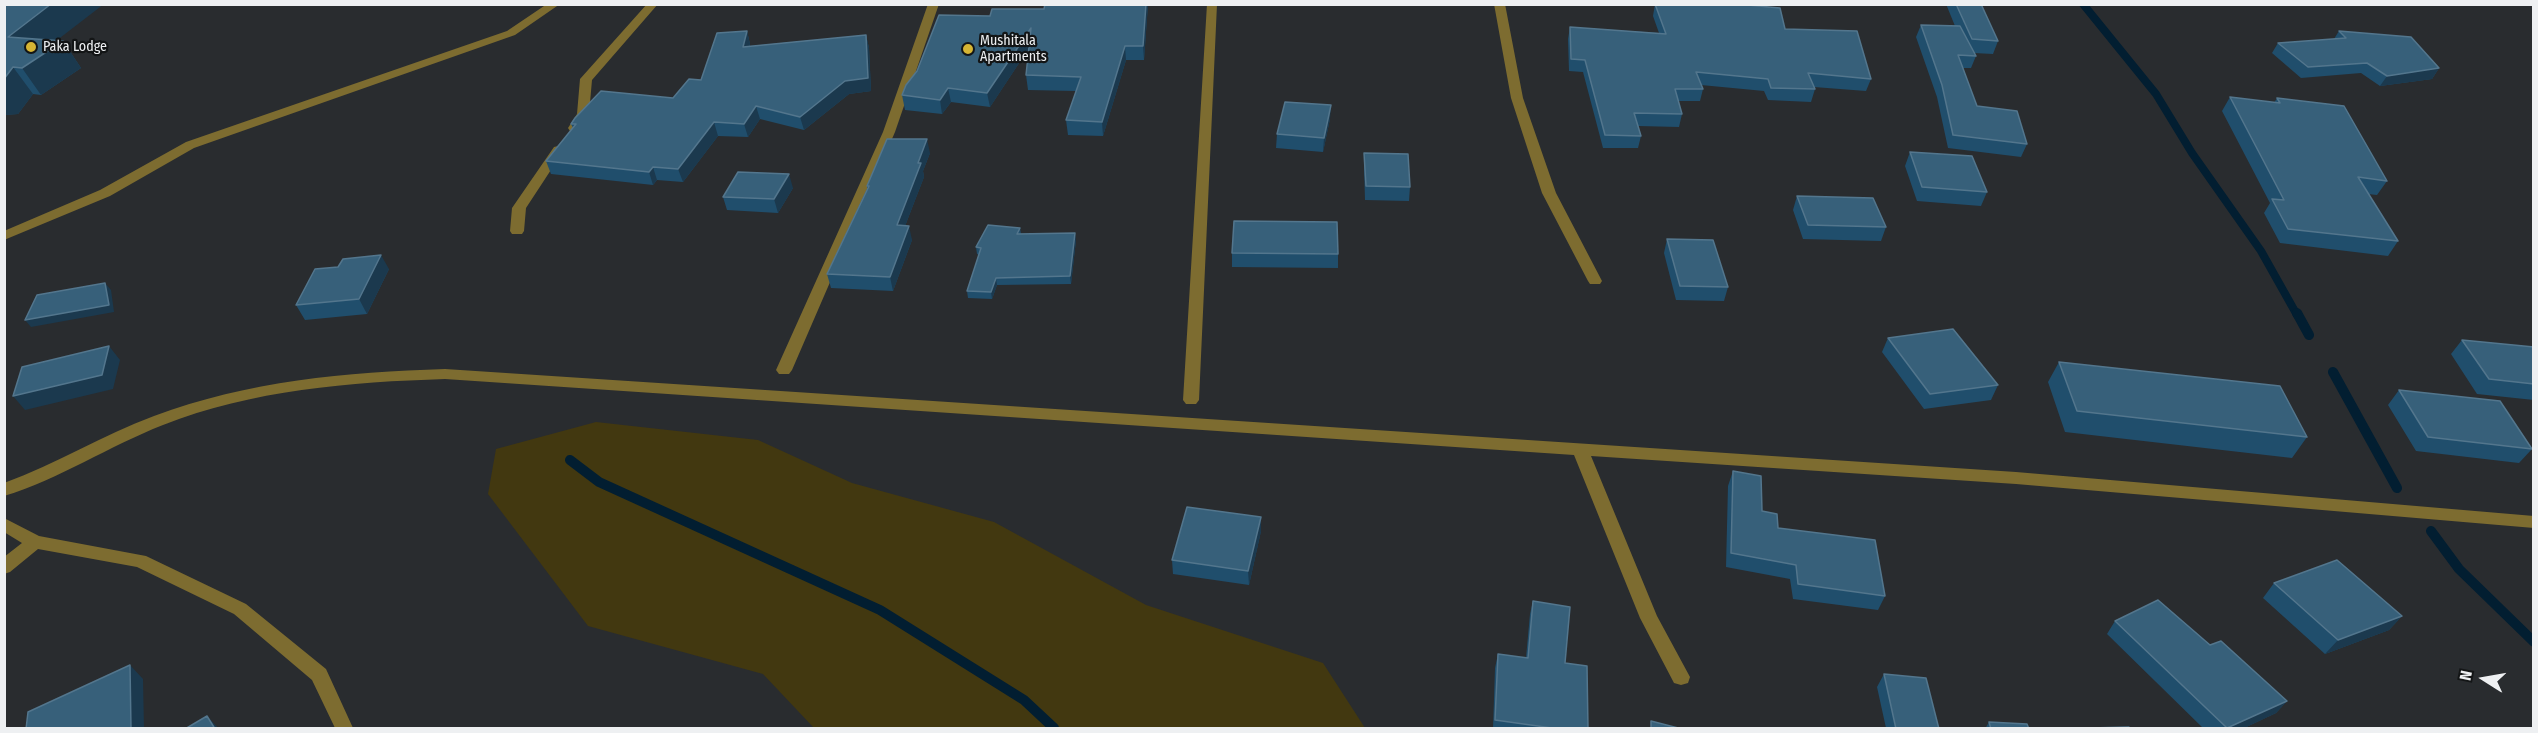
<!DOCTYPE html>
<html>
<head>
<meta charset="utf-8">
<style>
  body { margin:0 }
  #map { position:relative; width:2538px; height:733px; overflow:hidden; background:#292c2f; font-family:"Fira Sans Condensed",sans-serif }
  canvas { display:block }
  .frame { position:absolute; inset:0; border:6px solid #eef0f2; pointer-events:none }
  .north { position:absolute; left:2454px; top:649px; width:60px; height:60px; -webkit-text-stroke:4px #131516; paint-order:stroke; rotate:281deg; font-size:16px; font-weight:700; line-height:24px; text-align:center; color:#eef0f2 }
  .north::after { content:''; display:block; margin:auto; width:21px; height:27px; background:#eef0f2; clip-path:polygon(50% 0,100% 100%,50% 72%,0 100%) }
</style>
</head>
<body>
<div id="map">
<canvas width="2538" height="733"></canvas>
<div class="frame"></div>
<div class="north">N</div>
</div>
<script>
const c = document.querySelector('canvas').getContext('2d');
c.lineJoin = 'round';
function paint(path, color) {
  c.fillStyle = color;
  c.fill(path, 'evenodd');
}
function strokePath(path, color, width, dash) {
  c.strokeStyle = color;
  c.lineWidth = width;
  c.lineCap = dash ? 'butt' : 'round';
  c.setLineDash(dash || []);
  c.stroke(path);
}
function write(font, color, halo, rows, align = 'center') {
  c.font = font + ' "Fira Sans Condensed",sans-serif';
  c.lineWidth = 4.5;
  c.setLineDash([]);
  c.textBaseline = 'middle';
  c.strokeStyle = halo;
  c.fillStyle = color;
  for (const [text, x, y, turn = 0] of rows) {
    c.save();
    c.translate(x, y);
    c.rotate((+turn || 0) * Math.PI / 180);
    c.textAlign = isNaN(turn) ? turn : align;
    if (halo) c.strokeText(text, 0, 0);
    c.fillText(text, 0, 0);
    c.restore();
  }
}
const green = new Path2D(`
  M596,422l162,18 94,43 142,39 152,83 177,58 42,65h-551l-51,-54 -175,-48 -100,-132 8,-45z`);
const streamFar1 = new Path2D(`
  M2083,4l73,90 36,59 69,98 36,64`);
const stream = new Path2D(`
  M2297,313l12,22
  M2333,372l64,116
  M570,460l29,22 281,128 144,90 30,28
  M2431,531l28,38 75,73`);
const street = new Path2D(`
  M547,4h13l-45,31 -321,113 -84,48 -106,44v-9l96,-41 86,-48 321,-111z
  M647,4h11l-66,76 -3,34 -11,17h-8l-2,-3 9,-14 3,-35z
  M928,4h11l-44,128 -103,238 -3,4h-10l-3,-4 107,-238z
  M1207,4h10l-18,396 -3,4h-10l-3,-4z
  M1494,4h11l18,94 33,95 46,88 -2,3h-10l-2,-3 -46,-88 -31,-95z
  M558,146l6,4 -38,58 -2,23 -2,3h-10l-2,-3 2,-23 42,-61z
  M445,369l1571,103 518,44v12l-518,-44 -425,-28 66,160 33,61 -2,6 -7,2 -7,-2 -34,-65 -66,-163 -1129,-76c-95,3 -193,11 -282,46 -54,21 -103,54 -159,71v-13c52,-19 99,-48 150,-67 94,-35 192,-44 291,-47z
  M4,518l35,18 107,20 100,48 80,65 27,59h-18l-23,-48 -78,-66 -97,-47 -99,-18 -28,23 -6,2v-17l18,-14 -18,-11z`);
const wall = new Path2D(`
  M4,4l52,37h7l18,27 -40,27 -8,-1 -15,20 -14,1z
  M1045,4h103l-4,56h-18l-23,76 -35,-1 -2,-15 10,-29 -48,-1 -2,-15 3,-27 -39,59 -39,-5 -9,12 -37,-4 -3,-15 88,-79 54,-7z
  M1655,4l130,25 86,50 -5,12 -52,-4 1,2 -4,13 -43,-2 -4,-9 -63,-6 2,4 -3,12h-22l4,13 -3,13 -41,-1 3,10 -3,12h-35l-20,-76 -14,-1 -1,-32 2,-12 89,6 -6,-17z
  M1946,4h35l17,37 -5,13 -19,-1 2,3 -5,12h-8l14,38 50,38 -6,13 -73,-9 -11,-51 -21,-60 5,-12 34,1z
  M747,31l3,13v2l116,-11 3,13 2,43 -22,3 -45,36 -44,-11 -12,18 -30,-1 -35,46 -26,-2 -4,5 -102,-11 -5,-13 27,-33 -2,-4 102,-26 28,-18z
  M2339,31l100,37 -7,11 -52,7 -19,-13 -60,5 -29,-25 6,-10 56,-4z
  M2230,97l44,6 3,-5 110,83 -10,14 -9,-1 30,47 -10,15 -108,-13 -16,-30 6,-10 -48,-92z
  M1330,119l-7,33 -47,-4 1,-14z
  M1910,152l77,40 -6,14 -64,-5 -12,-35z
  M930,153l-7,18 1,6 -19,49 7,14 -19,51 -62,-3 -4,-14 40,-85v-3z
  M1364,153l46,34 -1,14 -44,-1 -1,-33z
  M793,188l-15,25 -51,-3 -4,-13z
  M1797,196l89,31 -5,14 -78,-2 -10,-29z
  M1020,228l1,6 55,6 -5,44 -74,1 -5,14 -24,-1 -1,-7 12,-36 -2,-1 -1,-7z
  M1667,239l61,48 -4,14 -48,-1 -12,-47z
  M1232,253l106,1v14l-106,-1z
  M338,267l51,2 -22,45 -62,6 -9,-15z
  M1888,338l110,47 -7,15 -67,9 -42,-57z
  M2462,340l72,7v53l-57,-6 -26,-40z
  M2059,362l248,75 -15,21 -227,-26 -17,-50z
  M2399,390l133,59 -13,14 -103,-12 -28,-46z
  M1733,471l29,40 16,17 107,68 -7,14 -85,-11 -3,-20 -64,-12 2,-81z
  M1261,517v14l-12,54 -76,-11 -1,-14z
  M2274,583l128,33 -13,14 -64,24 -62,-56z
  M1533,601l32,62 23,66h-95l2,-61 3,-14 28,4 4,-44z
  M2115,621l95,24 77,56 -11,12 -34,16h-38l-97,-95z
  M1884,674l55,55h-64v-2l11,1 -9,-41z
  M1989,722l40,7h-44z`);
const shadedWall = new Path2D(`
  M51,4h53l-78,60 -18,-27z
  M1146,4h2l-4,56 -1,-14z
  M1031,28l2,14 -43,65 -3,-14z
  M747,31l3,13 -4,16 -3,-13z
  M866,35l3,13 2,43 -22,3 -45,36 -4,-13z
  M63,41l18,27 -40,27 -19,-27z
  M1125,46l1,14 -23,76 -1,-14z
  M13,67l20,27 -15,20 -14,1v-36z
  M2439,68l-7,11 -52,7 7,-10z
  M948,88l3,14 -9,12 -2,-14z
  M1331,105l-1,14 -7,33 1,-14z
  M756,106l4,13 -12,18 -4,-13z
  M714,122l4,14 -35,46 -5,-13z
  M927,139l3,14 -7,18 1,6 -24,62 -3,-14 21,-62z
  M653,167l4,13 -4,5 -4,-13z
  M789,174l4,14 -15,25 -4,-14z
  M909,226l3,14 -19,51 -3,-14z
  M1075,233l1,7 -5,44 -1,-8z
  M381,255l8,14 -22,45 -8,-15z
  M996,278l1,7 -5,14 -1,-7z
  M105,283l6,7 3,22 -83,15 -6,-7z
  M109,346l11,14 -7,29 -88,21 -12,-14z
  M1261,517v14l-12,54 -1,-14z
  M2402,616l-13,14 -64,24 13,-14z
  M130,665l13,14 1,50h-13z
  M2287,701l-11,12 -34,16h-16z
  M207,716l12,13h-4z`);
const building = new Path2D(`
  M4,4h47l-43,33 55,4 -41,27 -9,-1 -9,12z
  M1045,4h101l-3,42h-18l-23,76 -36,-2 15,-43 -55,-2 5,-47 -44,65 -39,-5 -8,12 -38,-5 4,-10 11,-14 22,-56 51,1 2,-7h52z
  M1655,4h82l43,4 5,21 72,2 14,48 -63,-6 7,16 -44,-1 -3,-9 -72,-7 7,17h-28l7,25 -48,-1 7,23 -36,-1 -20,-75 -14,-1 -1,-32 96,7z
  M1956,4h25l17,37 -26,-2z
  M1921,25l39,1 16,30 -18,-1 19,51 40,5 10,33 -74,-9 -11,-50z
  M747,31l-4,16 123,-12 2,43 -23,3 -45,36 -44,-11 -12,18 -30,-2 -36,47 -25,-2 -4,5 -103,-11 30,-37h-5l4,-6 26,-27 72,7 16,-19 12,1 16,-47z
  M2339,31l72,6 28,31 -52,8 -20,-13 -59,4 -30,-24 68,-5z
  M2230,97l50,6 -3,-5 67,8 43,75 -29,-4 40,64 -110,-12 -16,-30 12,1z
  M1285,102l46,3 -7,33 -47,-4z
  M887,139h40l-9,24h3l-24,62 12,1 -19,51 -63,-3 42,-88h-2z
  M1910,152l62,4 15,36 -65,-5z
  M1364,153l44,1 2,33 -44,-1z
  M738,172l51,2 -15,25 -51,-2z
  M1797,196l76,2 13,29 -78,-2z
  M1234,221l103,1 1,32 -106,-1z
  M988,225l32,3 -3,6 58,-1 -5,43 -74,2 -5,14 -24,-1 14,-43 -5,-1z
  M1667,239l46,1 15,47 -48,-1z
  M381,255l-22,44 -63,6 19,-36 23,-2 5,-8z
  M105,283l4,22 -84,15 12,-25z
  M1953,329l45,56 -68,9 -42,-56z
  M2462,340l72,7v37l-45,-5z
  M109,346l-7,29 -89,21 9,-29z
  M2059,362l221,24 27,51 -230,-26z
  M2399,390l101,11 32,48 -104,-12z
  M1733,471l28,5 1,35 15,3 1,14 97,12 10,56 -87,-12 -2,-19 -65,-12z
  M1187,507l74,10 -13,54 -76,-11z
  M2337,560l65,56 -64,24 -64,-57z
  M2158,600l52,45 11,-4 66,60 -60,27 -112,-107z
  M1533,601l37,6 -5,56 22,3 1,63h-29l-64,-9 3,-66 30,4z
  M130,665l1,64h-105l2,-17z
  M1884,674l42,4 13,51h-43z
  M207,716l8,13h-30z
  M1651,721l31,8h-31z
  M1989,722l38,2 2,5h-38z
  M2129,727l1,2h-79z`);
const markers = [
  [31,47,6,"#d6b534"],
  [968,49,6,"#d6b534"]
];
const farPoinames = [
  ["Mushitala",980,41],
  ["Apartments",980,57],
  ["Paka Lodge",43,47]
];
paint(green, '#423810');
strokePath(streamFar1, '#021e31', 8);
strokePath(stream, '#021e31', 10);
paint(street, '#7d6c30');
paint(wall, '#204e6c');
paint(shadedWall, '#1b394e');
paint(building, '#37607a');
strokePath(building, '#53768d', 1.5);
for (const [x, y, r, color] of markers) {
  const dot = new Path2D();
  dot.arc(x, y, r, 0, 2 * Math.PI);
  c.fillStyle = color;
  c.fill(dot);
  strokePath(dot, '#131516', 2);
}
write('14px', '#eef0f2', '#131516', farPoinames, 'left');
</script>
</body>
</html>
